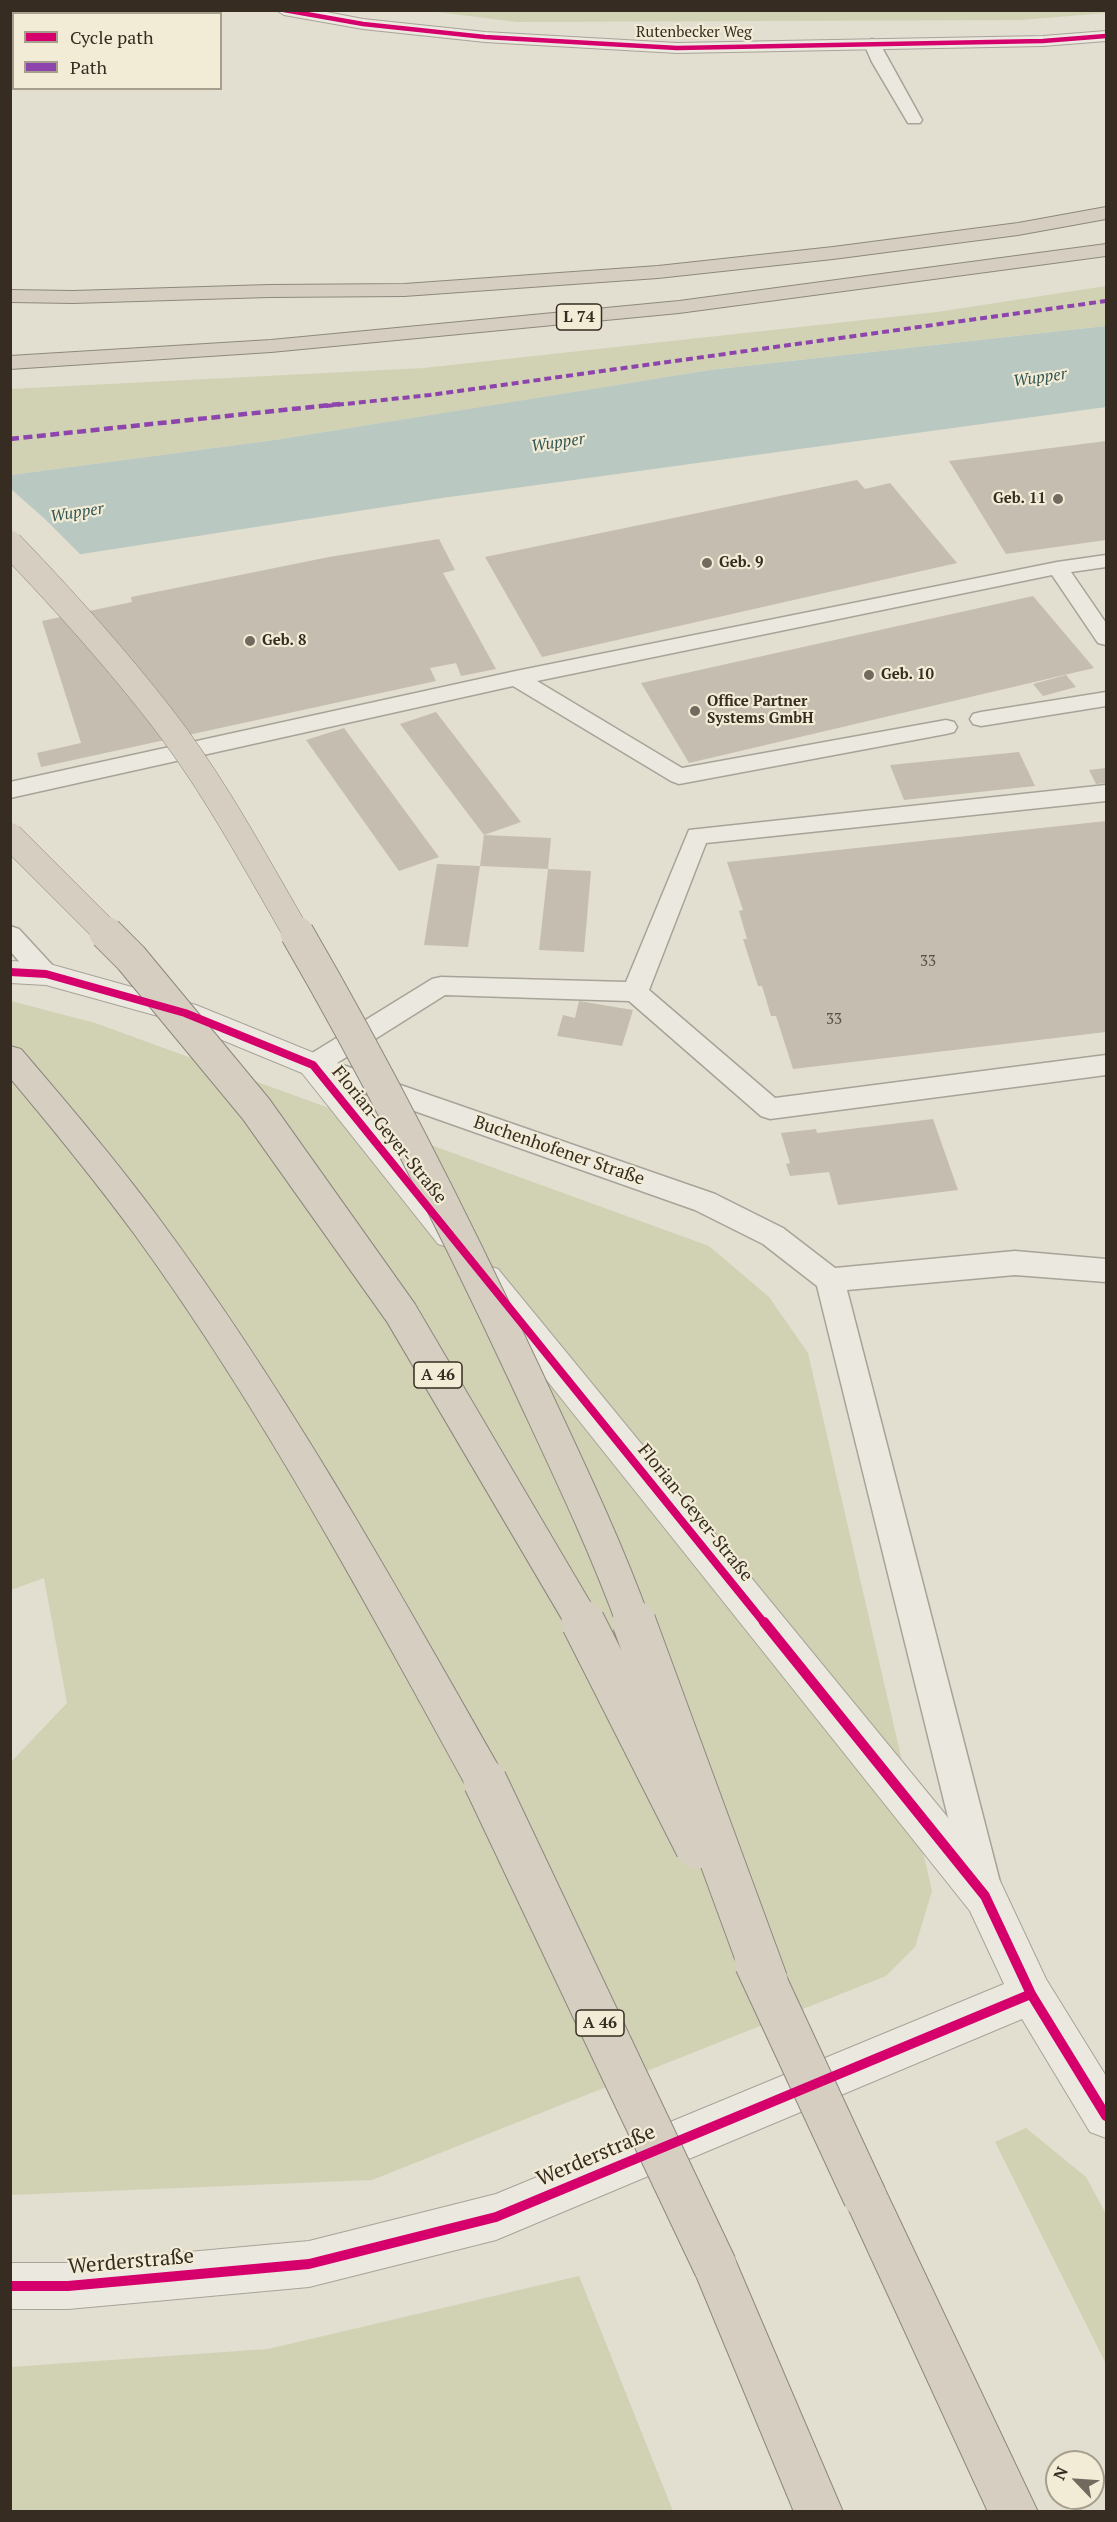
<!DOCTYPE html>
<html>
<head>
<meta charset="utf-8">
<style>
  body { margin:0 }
  #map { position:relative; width:1117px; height:2522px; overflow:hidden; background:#e2ded0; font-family:"PT Serif",serif }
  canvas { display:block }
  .frame { position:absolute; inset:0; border:12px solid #362c21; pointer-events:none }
  .legend { position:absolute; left:12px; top:12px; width:210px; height:78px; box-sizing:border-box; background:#f2ebd6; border:2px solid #a79f8e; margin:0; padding:8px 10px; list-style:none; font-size:18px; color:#362c21 }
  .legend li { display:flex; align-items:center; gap:12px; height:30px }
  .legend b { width:30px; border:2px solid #a79f8e }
  .north { position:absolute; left:1045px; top:2450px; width:60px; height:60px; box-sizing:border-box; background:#f2ebd6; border:2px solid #a79f8e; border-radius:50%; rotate:295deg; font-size:16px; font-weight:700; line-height:24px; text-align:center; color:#362c21 }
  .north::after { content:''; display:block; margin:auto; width:21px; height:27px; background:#726a5e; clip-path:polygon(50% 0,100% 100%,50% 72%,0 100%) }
</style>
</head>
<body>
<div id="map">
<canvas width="1117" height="2522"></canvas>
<div class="frame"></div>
<ul class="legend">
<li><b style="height:8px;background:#d6006c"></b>Cycle path</li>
<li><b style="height:8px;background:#8e44ad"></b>Path</li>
</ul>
<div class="north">N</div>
</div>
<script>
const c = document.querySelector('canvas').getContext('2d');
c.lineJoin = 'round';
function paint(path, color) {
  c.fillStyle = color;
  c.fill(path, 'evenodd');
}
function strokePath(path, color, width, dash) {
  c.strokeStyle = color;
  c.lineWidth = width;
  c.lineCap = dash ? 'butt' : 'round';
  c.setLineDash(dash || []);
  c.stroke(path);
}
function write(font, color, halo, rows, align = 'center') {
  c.font = font + ' "PT Serif",serif';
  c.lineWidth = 4.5;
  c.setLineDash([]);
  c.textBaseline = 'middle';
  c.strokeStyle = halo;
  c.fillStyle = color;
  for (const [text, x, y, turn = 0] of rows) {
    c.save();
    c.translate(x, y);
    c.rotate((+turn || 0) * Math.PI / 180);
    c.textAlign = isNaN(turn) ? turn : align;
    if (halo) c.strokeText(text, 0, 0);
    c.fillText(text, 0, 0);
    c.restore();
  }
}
const green = new Path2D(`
  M1106,10v3l-85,7 -504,2 -88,-11z
  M1106,286v40l-396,44 -435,70 -264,35 -1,-86 414,-21 513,-56z
  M11,1001l84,22 614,223 60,51 39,56 124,538 -17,56 -29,29 -514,204 -361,15 -1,-432 57,-60 -23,-125 -33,12z
  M1026,2128l60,49 20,37v150l-111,-222z
  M579,2276l94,235h-662v-144l257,-18z`);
const water = new Path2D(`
  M1106,326v81l-664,91 -431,67v-90l264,-35 435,-70z`);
const pier = new Path2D(`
  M11,489l34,30 38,38 -73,11z`);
const building = new Path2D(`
  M1106,441v99l-100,14 -57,-93z
  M857,480l8,9 25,-6 67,80 -415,94 -57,-100z
  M439,539l16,31 -12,3 53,96 -35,7 -5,-13 -26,5 6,13 -395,86 -4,-14 44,-10 -39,-122 90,-19 -1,-5 198,-40z
  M1033,596l61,72 -405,95 -48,-80z
  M1066,675l10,12 -33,9 -10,-12z
  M436,712l85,110 -37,13 -84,-111z
  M344,728l95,129 -40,14 -93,-131z
  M1019,752l16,34 -131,14 -14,-35z
  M1106,768v15l-10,1 -7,-14z
  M1106,821v211l-313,37 -17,-53h-5l-9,-30h-4l-15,-47h4l-8,-28 4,-1 -16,-48z
  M484,835l67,3 -3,31 -68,-3z
  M437,864l43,2 -12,81 -44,-2z
  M548,869l43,2 -7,81 -45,-2z
  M579,1001l54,9 -11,36 -65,-10 6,-21 12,3z
  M933,1119l25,71 -120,15 -9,-33 -39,4 -4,-12 4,-1 -9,-30 35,-4 1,4z`);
const lane = new Path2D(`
  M34,10h16l-2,4h-16z
  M10,26h4v10h-4z
  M872,39l8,5 42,76 -2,3h-12l-36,-61 -8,-18z
  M1106,555v12l-35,5 35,51v22l-8,-2 -46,-68 -515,106 145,87 264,-48 8,2 3,5 -3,5 -8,2 -267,50 -8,-3 -158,-95 -503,112v-16l506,-111 541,-109z
  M1106,692v14l-125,20 -8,-2 -3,-5 3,-5 8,-2z
  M1106,785v16l-400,42 -57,147 126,108 331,-43v20l-336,44 -9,-3 -132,-115 -184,-6 -108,68 378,131 68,34 52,40 180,-17 91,8v23l-91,-7 -168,15 154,596 -5,13 -13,5 -13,-5 -5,-13 -148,-600 -54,-42 -68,-34 -391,-138 -4,-7 4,-7 128,-79 9,-2 185,5 63,-152z
  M10,926l9,3 36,39 4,6 -4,6c-20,7 -32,-15 -45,-29z`);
const street = new Path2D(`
  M276,10h40l47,9 122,13 192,11 366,-7 63,-5v10l-63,5 -366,7 -192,-11 -122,-13 -79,-14z
  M10,961l36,2 150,42 128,52 138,169 4,9 -4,9 -12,4 -12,-4 -136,-171 -126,-52 -130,-36 -36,-2z
  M486,1265l12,4 502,612 46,98 60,97v62l-16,-6 -68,-113 -526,221 -187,47 -241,22h-58v-46h58l241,-22 187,-47 508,-210 -34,-73 -496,-622 -5,-10 5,-10z`);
const highway = new Path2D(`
  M1106,207v12l-88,16 -185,24 -175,19 -254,18 -135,1 -196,6 -63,-1v-12l63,1 196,-6 135,-1 254,-18 175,-19 185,-24z
  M1106,244v12l-427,57 -408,39 -261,17v-13l261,-16 408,-39z
  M10,1046l11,3c47,55 94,110 137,168 129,174 235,363 341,550l6,14 -6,14 -14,5 -14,-5c-105,-191 -208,-384 -336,-560 -40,-54 -82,-106 -125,-157z
  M865,2175l16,6 157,331h-50l-145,-315 6,-16z
  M715,2243l16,7 112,262h-49l-102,-246 7,-16z`);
const highwayBridgeFar2 = new Path2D(`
  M10,544c53,55 103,111 150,171 53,68 94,145 137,219
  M10,836l98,98`);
const highwayBridgeFar1 = new Path2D(`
  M106,933l25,25 125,151 145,204 183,311
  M297,933c83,143 158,292 228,442 38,82 78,164 109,249`);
const highwayBridge = new Path2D(`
  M583,1622l114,225
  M634,1622l132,359
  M485,1781l230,485
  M756,1962l109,235`);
const quietFar1 = new Path2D(`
  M326,406l104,-11 676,-94`);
const quiet = new Path2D(`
  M10,439l330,-35`);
const cyclewayFar2 = new Path2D(`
  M284,10l79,14 122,13 192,11 366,-7 63,-5`);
const cyclewayFar1 = new Path2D(`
  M10,972l36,2 139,39 128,52 452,559`);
const cycleway = new Path2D(`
  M764,1622l221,274 46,98
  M10,2286h58l241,-22 187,-47 535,-223 75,122`);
const markers = [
  [1058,499,6,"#726a5e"],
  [707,563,6,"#726a5e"],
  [250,641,6,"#726a5e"],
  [869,675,6,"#726a5e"],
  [695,711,6,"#726a5e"]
];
const farStreetnames = [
  ["Rutenbecker Weg",694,33]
];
const farPoinames = [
  ["Geb. 11",1046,499,"right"],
  ["Geb. 9",719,563],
  ["Geb. 8",262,641],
  ["Geb. 10",881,675],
  ["Office Partner",707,702],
  ["Systems GmbH",707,719]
];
const numberNames = [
  ["33",928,962],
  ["33",834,1020]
];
const shields = [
  [579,317,45],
  [438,1375,48],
  [600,2023,48]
];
const shieldNames = [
  ["L 74",579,317],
  ["A 46",438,1375],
  ["A 46",600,2023]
];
const farWaternames = [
  ["Wupper",1040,378,-8],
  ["Wupper",558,443,-8],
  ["Wupper",77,513,-9]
];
const streetNames = [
  ["Florian-Geyer-Straße",389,1135,51],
  ["Buchenhofener Straße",559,1151,19],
  ["Florian-Geyer-Straße",695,1513,51]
];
const nearStreetnames = [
  ["Werderstraße",596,2156,-23],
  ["Werderstraße",131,2262,-5]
];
paint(green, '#d0d2b3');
paint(water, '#b9c8c0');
paint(pier, '#e2ded0');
paint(building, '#c6bdb1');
strokePath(lane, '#a8a398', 3);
strokePath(street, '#a8a398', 2);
strokePath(highway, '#8d887f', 2);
paint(lane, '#ebe8e0');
paint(street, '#ebe8e0');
paint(highway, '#d5cec1');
strokePath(highwayBridgeFar2, '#8d887f', 27, []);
strokePath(highwayBridgeFar1, '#8d887f', 35, []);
strokePath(highwayBridge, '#8d887f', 45, []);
strokePath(highwayBridgeFar2, '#d5cec1', 26);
strokePath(highwayBridgeFar1, '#d5cec1', 33);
strokePath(highwayBridge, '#d5cec1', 43);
strokePath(quietFar1, '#8e44ad', 4, [7, 4]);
strokePath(quiet, '#8e44ad', 4.5, [9, 4.5]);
strokePath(cyclewayFar2, '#d6006c', 4.5);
strokePath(cyclewayFar1, '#d6006c', 8);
strokePath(cycleway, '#d6006c', 10);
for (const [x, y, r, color] of markers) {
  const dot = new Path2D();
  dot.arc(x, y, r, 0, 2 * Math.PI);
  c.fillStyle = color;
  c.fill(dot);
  strokePath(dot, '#f2ebd6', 2);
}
write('15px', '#362c21', '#f2ebd6', farStreetnames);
write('bold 15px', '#362c21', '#f2ebd6', farPoinames, 'left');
write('15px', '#5a5045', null, numberNames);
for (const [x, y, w] of shields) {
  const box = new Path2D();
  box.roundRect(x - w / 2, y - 13, w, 26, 4.5);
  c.fillStyle = '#f2ebd6';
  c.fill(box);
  strokePath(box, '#362c21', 1.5);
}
write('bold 16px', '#362c21', null, shieldNames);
write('italic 16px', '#315553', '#f2ebd6', farWaternames);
write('18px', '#362c21', '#f2ebd6', streetNames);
write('21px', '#362c21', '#f2ebd6', nearStreetnames);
</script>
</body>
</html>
